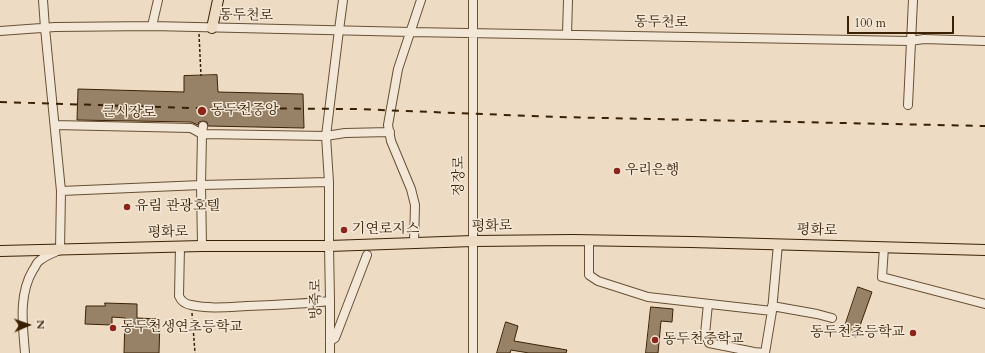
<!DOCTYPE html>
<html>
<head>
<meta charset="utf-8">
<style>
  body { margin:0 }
  #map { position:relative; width:985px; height:353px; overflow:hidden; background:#eddcc3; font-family:Cardo,serif }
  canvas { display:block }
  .north { position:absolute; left:8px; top:305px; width:40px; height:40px; -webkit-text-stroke:3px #f3e8d8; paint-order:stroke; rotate:88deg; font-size:11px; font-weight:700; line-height:16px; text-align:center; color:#3b2104 }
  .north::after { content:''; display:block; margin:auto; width:14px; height:18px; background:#3b2104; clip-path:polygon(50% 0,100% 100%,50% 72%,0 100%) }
  .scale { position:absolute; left:847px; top:16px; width:107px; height:18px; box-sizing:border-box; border:2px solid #3b2104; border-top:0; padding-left:5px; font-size:12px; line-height:14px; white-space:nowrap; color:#3b2104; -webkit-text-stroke:3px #f3e8d8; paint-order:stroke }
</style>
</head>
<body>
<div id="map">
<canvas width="985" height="353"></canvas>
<div class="north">N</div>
<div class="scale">100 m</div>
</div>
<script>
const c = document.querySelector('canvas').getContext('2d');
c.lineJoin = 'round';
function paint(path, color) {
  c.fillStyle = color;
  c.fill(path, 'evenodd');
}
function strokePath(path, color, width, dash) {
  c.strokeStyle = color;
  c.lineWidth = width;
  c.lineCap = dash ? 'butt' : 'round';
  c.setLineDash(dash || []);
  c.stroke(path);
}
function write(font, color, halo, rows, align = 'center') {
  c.font = font + ' Cardo,"Noto Serif KR",serif';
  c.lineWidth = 3;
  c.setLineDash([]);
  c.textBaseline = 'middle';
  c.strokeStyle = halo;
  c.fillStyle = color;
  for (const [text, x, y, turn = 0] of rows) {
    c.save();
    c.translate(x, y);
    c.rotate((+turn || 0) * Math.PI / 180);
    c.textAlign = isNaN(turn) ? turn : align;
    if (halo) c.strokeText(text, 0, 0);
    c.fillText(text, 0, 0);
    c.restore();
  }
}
const building = new Path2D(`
  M217,75l1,17 85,2 1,34 -96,-2 -1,-4 -4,-1 -4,1 -1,3 -7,-3 -114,-2 1,-31 106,3v-16z
  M858,287l14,5 -16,45 -13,-5z
  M105,303l32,1v14l23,1 -1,34h-35l1,-35 -13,-1v8l-27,-1 1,-18h19z
  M651,307l22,2 -1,13 -11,-1 -3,32h-12z
  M506,322l12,4 -4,15 53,9 -1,3h-37l-18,-3 -1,3h-13z`);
const path = new Path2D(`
  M199,34l2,42
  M192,313l3,40`);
const minor = new Path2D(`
  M343,0l-4,30 -13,106 19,-3 45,-1
  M152,26l6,-26
  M0,31l55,-4 97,-1 259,6 499,9 14,-2 61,2
  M567,34l1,-34
  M908,105l5,-105
  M55,125l136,3 11,6 1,-8
  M61,191l140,-6 128,-3
  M589,240v35l9,6 50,16 124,14 6,-67
  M414,243l1,-38 -4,-16 -20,-48 -3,-16 10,-56 23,-69
  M202,246l-1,-61 1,-51 124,2 3,46v64l1,55v52
  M180,247l-1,49c2,5 6,8 12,9 18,4 37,2 56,1 28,-1 55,-2 83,-5
  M884,247l-2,30 103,27
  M708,304l-3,30 4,9 45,9 11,1
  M772,306l45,8 15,4
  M330,341l5,-3 32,-83
  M25,353c-2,-27 -7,-58 8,-83 2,-2 3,-6 5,-8 6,-6 15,-9 22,-12l1,-59 -16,-163 -2,-28
  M473,353v-353
  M765,353l7,-42`);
const major = new Path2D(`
  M212,28l6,-28
  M0,251l202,-5h127l144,-5 100,-1 118,2 294,8`);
const rail = new Path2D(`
  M0,102l192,6 164,1 201,8 428,9`);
const markers = [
  [202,111,5,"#8f2418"],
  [617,171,4,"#8f2418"],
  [127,207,4,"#8f2418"],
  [344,230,4,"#8f2418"],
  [113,328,4,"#8f2418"],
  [913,333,4,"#8f2418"],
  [655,340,4,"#8f2418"]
];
const streetNames = [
  ["동두천로",246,16,1],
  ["동두천로",661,23,1],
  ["큰시장로",129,113,1],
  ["정장로",460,176,-90],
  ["평화로",492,227,-1],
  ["평화로",817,231,2],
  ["평화로",168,233,-1],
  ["방죽로",317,299,-90]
];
const poiNames = [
  ["동두천중앙",211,111],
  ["우리은행",625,171],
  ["유림 관광호텔",135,207],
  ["기연로지스",352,230],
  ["동두천생연초등학교",121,328],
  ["동두천초등학교",905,333,"right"],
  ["동두천중학교",663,340]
];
paint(building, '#988267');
strokePath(building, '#3b2104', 1);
strokePath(minor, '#685034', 10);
strokePath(major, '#3b2104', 12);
strokePath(path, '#3b2104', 1.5, [3, 2]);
strokePath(minor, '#f3e8d8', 8);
strokePath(major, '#eddcc3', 10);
strokePath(rail, '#3b2104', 2, [7, 7]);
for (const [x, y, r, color] of markers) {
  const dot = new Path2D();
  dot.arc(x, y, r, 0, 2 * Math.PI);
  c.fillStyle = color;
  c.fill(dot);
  strokePath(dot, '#f3e8d8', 1.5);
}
write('14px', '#3b2104', '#f3e8d8', streetNames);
write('14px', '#3b2104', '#f3e8d8', poiNames, 'left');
</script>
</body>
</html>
